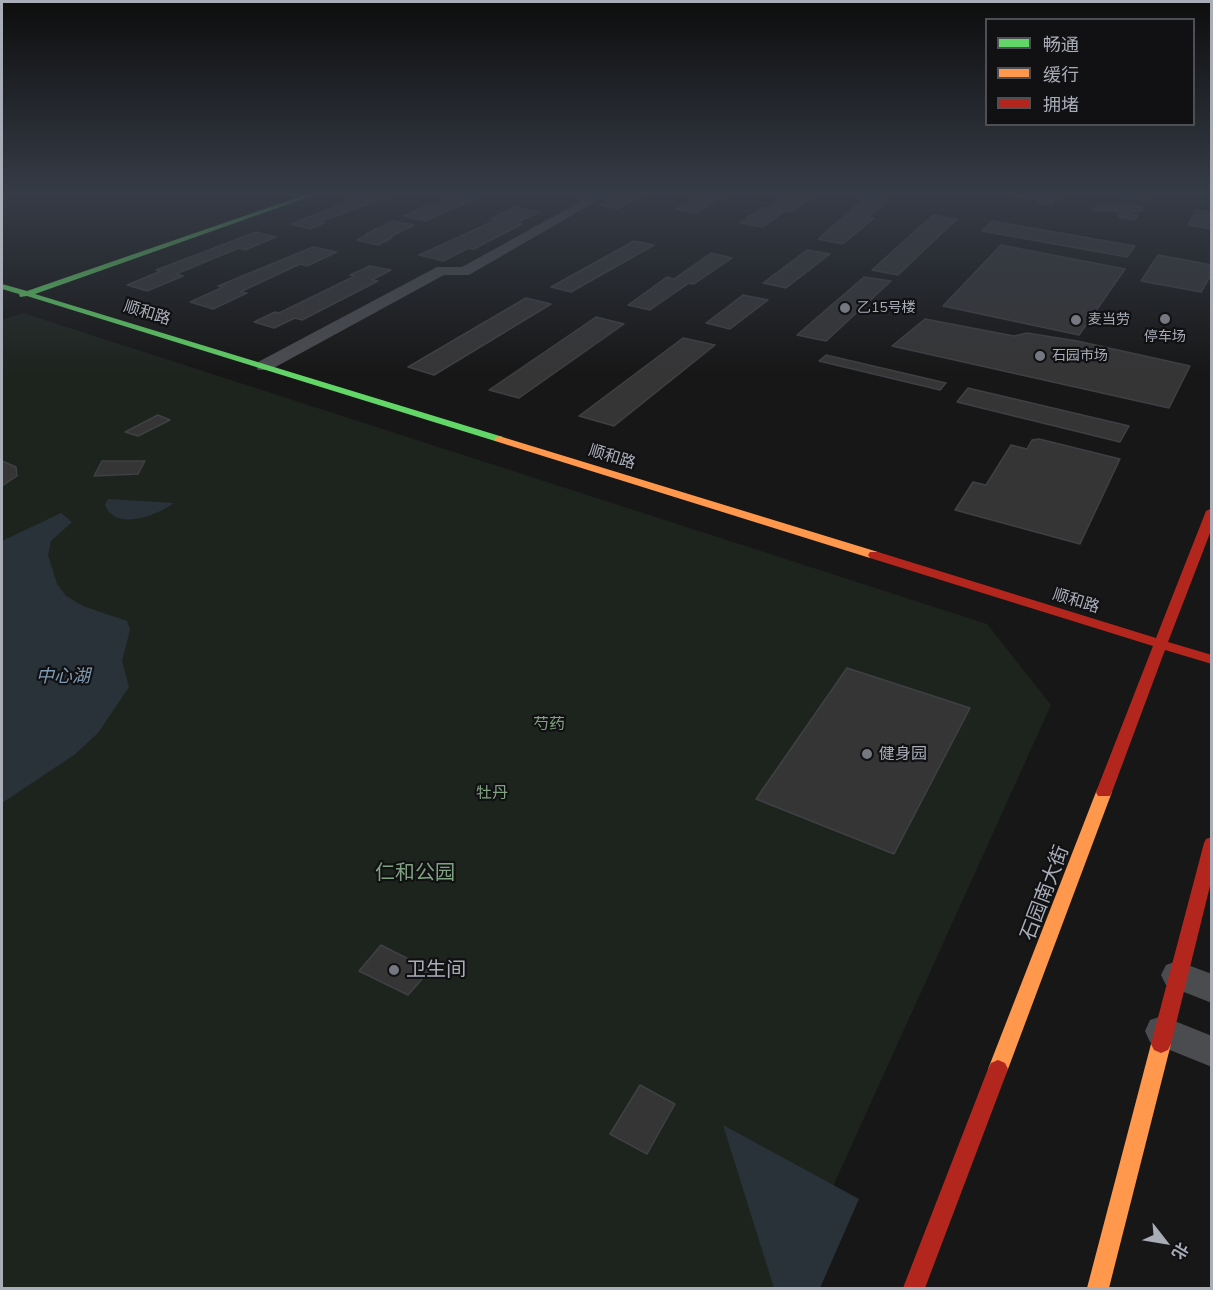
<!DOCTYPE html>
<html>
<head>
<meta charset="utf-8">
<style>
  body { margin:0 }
  #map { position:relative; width:1213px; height:1290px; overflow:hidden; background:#171717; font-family:Mulish,"Noto Sans SC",sans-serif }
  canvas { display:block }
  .frame { position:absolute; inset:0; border:3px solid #a8adb8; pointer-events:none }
  .legend { position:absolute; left:985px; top:18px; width:210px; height:108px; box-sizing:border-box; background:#111113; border:2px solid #4d4f55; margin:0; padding:8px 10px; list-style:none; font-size:18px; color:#a8adb8 }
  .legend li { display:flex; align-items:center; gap:12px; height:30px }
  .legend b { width:30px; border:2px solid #4d4f55 }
  .north { position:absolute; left:1135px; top:1212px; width:60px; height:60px; -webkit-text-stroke:4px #111113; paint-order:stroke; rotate:121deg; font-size:16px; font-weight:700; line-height:24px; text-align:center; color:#a8adb8 }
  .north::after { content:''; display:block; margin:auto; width:21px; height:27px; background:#a8adb8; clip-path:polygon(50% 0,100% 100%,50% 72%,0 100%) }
</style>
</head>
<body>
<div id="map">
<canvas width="1213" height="1290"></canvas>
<div class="frame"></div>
<ul class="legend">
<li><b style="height:8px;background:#63d668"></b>畅通</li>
<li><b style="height:8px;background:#ff974d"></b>缓行</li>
<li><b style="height:8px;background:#b3261e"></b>拥堵</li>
</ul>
<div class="north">北</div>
</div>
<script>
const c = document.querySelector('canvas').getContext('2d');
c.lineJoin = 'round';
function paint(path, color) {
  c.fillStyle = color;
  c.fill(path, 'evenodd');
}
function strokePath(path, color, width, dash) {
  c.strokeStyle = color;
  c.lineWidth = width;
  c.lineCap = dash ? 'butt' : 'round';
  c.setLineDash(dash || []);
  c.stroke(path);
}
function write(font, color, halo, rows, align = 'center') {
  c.font = font + ' Mulish,"Noto Sans SC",sans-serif';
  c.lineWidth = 4.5;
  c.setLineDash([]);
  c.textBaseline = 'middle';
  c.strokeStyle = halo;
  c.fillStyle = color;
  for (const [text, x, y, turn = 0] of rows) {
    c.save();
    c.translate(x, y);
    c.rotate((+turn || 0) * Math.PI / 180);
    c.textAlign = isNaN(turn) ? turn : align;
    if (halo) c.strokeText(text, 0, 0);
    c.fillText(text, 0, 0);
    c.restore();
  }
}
const green = new Path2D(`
  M23,313l964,311 64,81 -264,583h-785v-968z`);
const water = new Path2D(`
  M108,499l66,4c-17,12 -58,29 -69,2z
  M61,513l11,9 -21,19 -3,14 9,29 9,12 17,10 44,15 3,9 -8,31 7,26 -31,46 -24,22 -72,48v-262z
  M723,1125l136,74 -39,89h-46z`);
const building = new Path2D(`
  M364,195h28l-72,27 4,1 -14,6 -19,-5z
  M618,195h24l-25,14 -18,-4z
  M701,195h24l-29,18 -20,-4z
  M789,195h26l-24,17 -6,-1 -22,16 -23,-4 23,-16 8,1z
  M1014,195h46l-3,3 -8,-1 -3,3 8,1 -3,4 -16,-3 3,-3 -25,-3z
  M1128,195h25l-5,6 -22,-3z
  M458,196l18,3 -51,22 -21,-5 24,-11 7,1z
  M865,198l23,3 -20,16 6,1 -31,26 -25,-5z
  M1100,203l24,5 2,-3 17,2 -2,5 -9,-1 -2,3 8,1 -3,5 -17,-3 3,-5 -28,-2z
  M514,207l25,5 -22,11 5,1 -48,25 -5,-1 -26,13 -24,-6 77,-35 -5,-1z
  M1196,210l16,2v17l-24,-4z
  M933,215l24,4 -59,56 -26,-5z
  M393,221l21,4 -26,13h4l-14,7 -21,-5 12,-6h-3z
  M992,221l143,25 -8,11 -145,-26z
  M256,232l20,5 -31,13 -6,-2 -63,26 7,2 -36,15 -20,-6 34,-14 -5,-1z
  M634,241l20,4 -83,47 -20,-5z
  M1001,245l124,24 -46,66 -136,-29z
  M313,247l24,5 -30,14 -7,-2 -60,28 7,1 -34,16 -23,-7 33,-15 -5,-1z
  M807,250l23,4 -44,34 -23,-5z
  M711,253l21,5 -38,26 -5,-1 -39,27 -22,-5 39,-28 7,2z
  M1158,255l54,10v8l-11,19 -60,-11z
  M370,266l21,4 -19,10 6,1 -76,39 -7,-2 -21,10 -20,-6 21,-10 4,1 76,-37 -5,-1z
  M864,277l27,4 -65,60 -29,-6z
  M743,295l25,5 -38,29 -24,-6z
  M526,298l25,6 -117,71 -26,-8z
  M596,317l28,7 -105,74 -30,-8z
  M925,319l89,17 13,-3 50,8 113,25 -21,42 -277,-62z
  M683,338l32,7 -101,81 -35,-10z
  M826,355l120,28 -6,7 -121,-29z
  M968,388l161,38 -9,16 -163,-40z
  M158,415l12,5 -32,16 -13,-4z
  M1039,439l81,20 -40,85 -125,-34 18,-28 13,3 25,-40 16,4 5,-9z
  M2,461l14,6 1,9 -15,10z
  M102,461h43l-7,13 -44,2z
  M847,668l123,40 -76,146 -138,-55z
  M381,945l49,25 -22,25 -49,-24z
  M640,1085l35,19 -28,50 -37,-20z`);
const street = new Path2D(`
  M592,195h15l-138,80h-25l-174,95h-12l-2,-4 2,-4 179,-95h25z
  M1177,961l35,13v29l-46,-18 -5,-10 5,-10z
  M1162,1016l50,20v31l-62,-25 -5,-11 5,-11z`);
const fast = new Path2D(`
  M305,195h9l-279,99 468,143v4h-8l-468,-145 -7,1 -1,-3 -17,-5v-5l25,7z`);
const slow = new Path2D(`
  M499,436l379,116 2,3 -2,3h-8l-375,-117 -1,-2z
  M1104,786l6,2 2,4 -104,277 -3,6 -7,3 -7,-3 -3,-6 108,-277 2,-4z
  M1161,1035l7,3 3,6 -62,244h-22l64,-244 3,-6z`);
const jam = new Path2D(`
  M1212,508v20l-44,114 44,13v9l-47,-14 -53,142 -2,4h-12l-2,-4 57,-146 -283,-88 -2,-3 2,-3h8l278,86 50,-127z
  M1212,837v41l-41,166 -3,6 -7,3 -7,-3 -3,-6 53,-201 2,-4z
  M998,1060l7,3 3,6 -83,219h-22l85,-219 3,-6z`);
const markers = [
  [845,308,6,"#757880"],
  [1165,319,6,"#757880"],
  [1076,320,6,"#757880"],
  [1040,356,6,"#757880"],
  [867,754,6,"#757880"],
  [394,970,6,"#757880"]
];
const farPoinames = [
  ["乙15号楼",857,308],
  ["麦当劳",1088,320],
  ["停车场",1165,337,"center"],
  ["石园市场",1052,356]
];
const streetNames = [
  ["顺和路",147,313,17],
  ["顺和路",612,457,17],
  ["顺和路",1076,601,17]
];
const parkNames = [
  ["芍药",549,724],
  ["牡丹",492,793]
];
const poiNames = [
  ["健身园",879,754]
];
const waterNames = [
  ["中心湖",63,677]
];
const nearParknames = [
  ["仁和公园",415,873]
];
const nearStreetnames = [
  ["石园南大街",1045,893,-69]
];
const nearPoinames = [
  ["卫生间",406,970]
];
paint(green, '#1d241e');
paint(water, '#2a3239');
paint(building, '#353536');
strokePath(building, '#3f4043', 1.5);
paint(street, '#4b4c50');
paint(fast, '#63d668');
paint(slow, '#ff974d');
paint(jam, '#b3261e');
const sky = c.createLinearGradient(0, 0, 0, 375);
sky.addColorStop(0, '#0d0d0d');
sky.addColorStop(0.52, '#363c47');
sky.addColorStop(1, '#363c4700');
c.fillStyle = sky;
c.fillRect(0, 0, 1213, 375);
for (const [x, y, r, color] of markers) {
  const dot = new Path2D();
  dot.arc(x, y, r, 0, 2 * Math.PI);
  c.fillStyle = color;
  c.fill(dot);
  strokePath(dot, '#111113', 2);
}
write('14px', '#a8adb8', '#111113', farPoinames, 'left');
write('16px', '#a8adb8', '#111113', streetNames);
write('16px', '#7fa381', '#111113', parkNames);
write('16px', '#a8adb8', '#111113', poiNames, 'left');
write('italic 18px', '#7f9bb3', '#111113', waterNames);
write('20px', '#7fa381', '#111113', nearParknames);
write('20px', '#a8adb8', '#111113', nearStreetnames);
write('20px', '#a8adb8', '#111113', nearPoinames, 'left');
</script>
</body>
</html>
